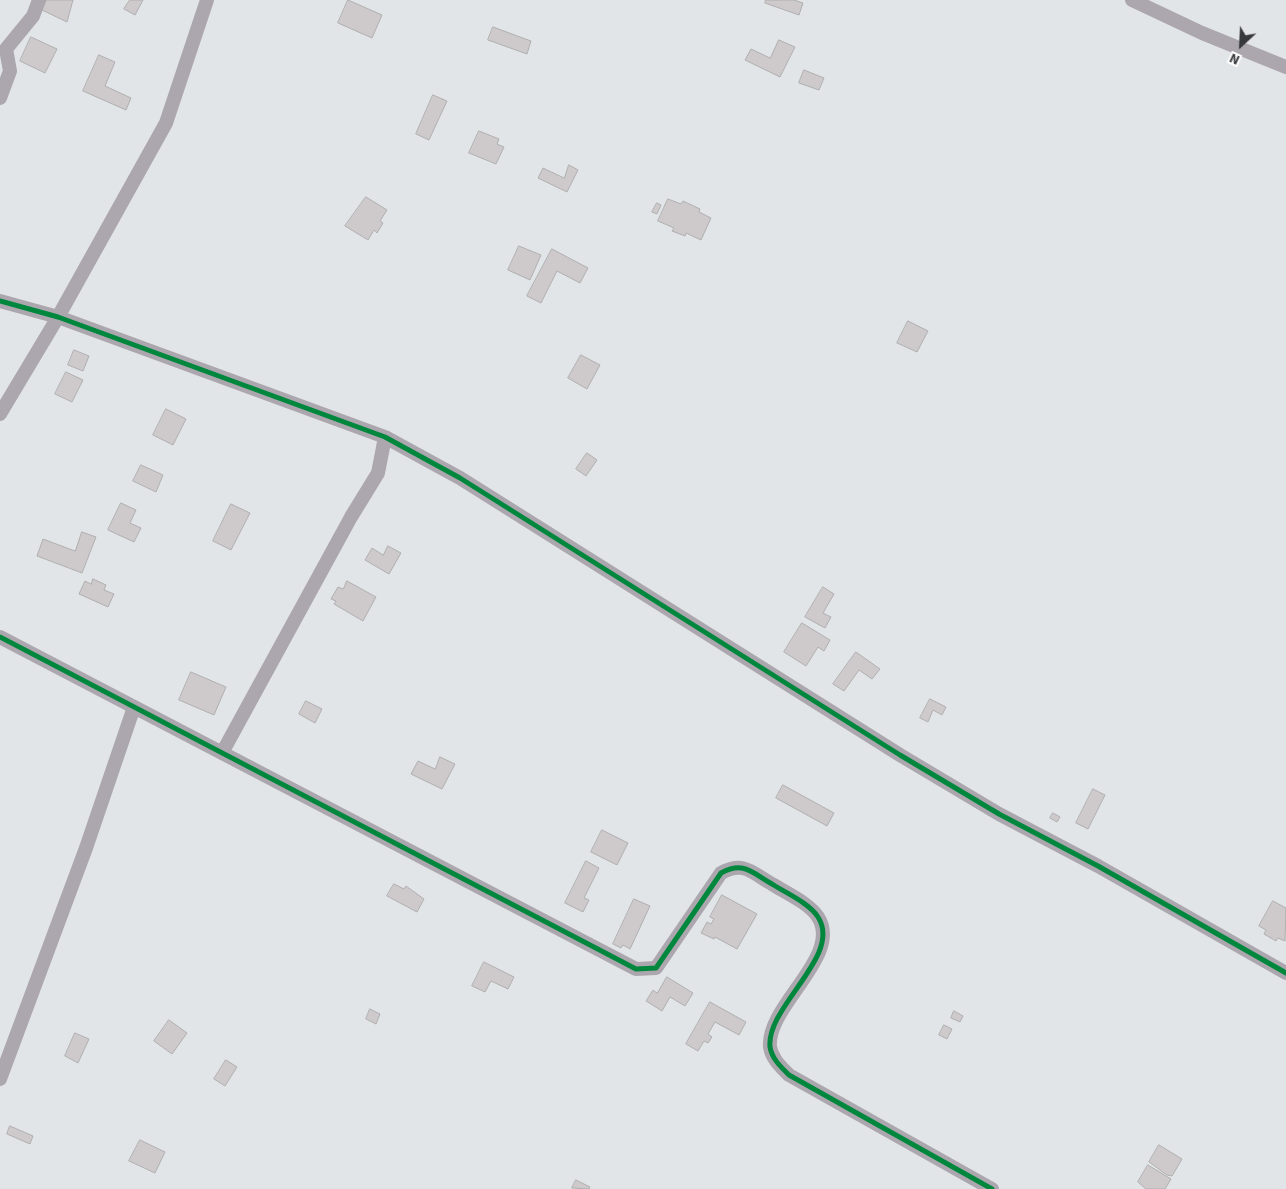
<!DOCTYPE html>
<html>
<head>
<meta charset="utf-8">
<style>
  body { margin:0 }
  #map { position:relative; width:1286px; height:1189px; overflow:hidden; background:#e2e5e8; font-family:"Source Sans 3",sans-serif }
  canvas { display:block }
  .north { position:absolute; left:1216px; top:20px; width:50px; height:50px; -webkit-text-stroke:4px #fff; paint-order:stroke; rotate:205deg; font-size:14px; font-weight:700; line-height:20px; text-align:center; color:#36383b }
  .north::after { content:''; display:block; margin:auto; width:18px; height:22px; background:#36383b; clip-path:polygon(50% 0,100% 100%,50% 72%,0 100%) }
</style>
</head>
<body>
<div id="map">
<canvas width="1286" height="1189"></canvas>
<div class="north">N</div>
</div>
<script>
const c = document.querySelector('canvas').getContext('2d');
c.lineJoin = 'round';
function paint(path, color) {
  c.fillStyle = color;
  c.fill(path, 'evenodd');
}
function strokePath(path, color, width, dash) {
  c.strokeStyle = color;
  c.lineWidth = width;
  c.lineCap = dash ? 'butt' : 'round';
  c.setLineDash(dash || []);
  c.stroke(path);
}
const building = new Path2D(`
  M47,0h26l-6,22 -25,-12z
  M130,0h13l-8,15 -11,-6z
  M348,0l34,15 -10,23 -34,-15z
  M766,0h28l9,3 -4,12 -34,-12z
  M493,27l38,14 -4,13 -39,-14z
  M31,37l26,12 -12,24 -25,-12z
  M779,40l16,7 -15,30 -35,-17 6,-11 19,9z
  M99,55l16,7 -10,24 26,12 -5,12 -43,-19z
  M804,70l20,8 -5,12 -20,-7z
  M433,95l14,6 -18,39 -13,-6z
  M479,131l20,8 -2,5 7,3 -8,17 -27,-11z
  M569,165l9,5 -11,22 -29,-14 5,-10 21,10z
  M366,197l21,13 -7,11 3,2 -6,10 -3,-3 -6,10 -23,-14z
  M668,199l13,5 2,-3 17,8 -1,3 12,6 -10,22 -15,-7 -1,3 -13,-5 2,-3 -16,-7z
  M657,203l4,2 -4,9 -5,-2z
  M519,246l22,9 -11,25 -22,-10z
  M552,249l36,19 -8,15 -23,-12 -16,32 -14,-7z
  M908,321l20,10 -11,21 -20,-9z
  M74,350l15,6 -6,15 -15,-6z
  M581,355l19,10 -13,24 -19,-11z
  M66,372l17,8 -11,22 -17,-8z
  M166,409l20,10 -13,26 -20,-10z
  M587,453l10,7 -11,16 -10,-7z
  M141,465l22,10 -7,17 -23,-11z
  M121,503l15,7 -6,13 11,5 -7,14 -26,-12z
  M231,504l19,9 -19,37 -18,-9z
  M82,532l14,5 -14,36 -45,-17 6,-17 32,12z
  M388,546l13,7 -12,21 -24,-14 7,-12 11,7z
  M93,579l13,6 -2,5 10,4 -6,13 -29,-13 6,-13 6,3z
  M347,581l29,16 -13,24 -29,-17 2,-3 -5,-2 7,-12 5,2z
  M823,587l11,7 -11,19 8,4 -6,11 -20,-11z
  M802,623l28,17 -6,11 -6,-4 -12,19 -22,-14z
  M856,652l24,17 -8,10 -13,-9 -15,21 -11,-7z
  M191,672l35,15 -12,28 -35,-15z
  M930,699l16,8 -4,8 -9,-5 -5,12 -8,-4z
  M306,701l16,8 -7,14 -16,-9z
  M440,757l15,7 -13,25 -31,-15 7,-13 17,8z
  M783,785l51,28 -7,13 -51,-28z
  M1093,789l12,6 -17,34 -12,-6z
  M1053,813l7,4 -3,5 -7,-4z
  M602,830l26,13 -11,22 -26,-13z
  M586,861l13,7 -15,30 5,2 -6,12 -18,-9z
  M394,884l10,5 2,-3 18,13 -7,13 -30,-16z
  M722,895l35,19 -20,35 -22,-12 -1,2 -13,-6 6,-11 4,2 3,-5 -4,-2z
  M634,899l16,7 -20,43 -7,-4 -2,3 -8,-4z
  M1273,901l13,7 -1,33 -7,-3 -2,3 -12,-7 2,-4 -7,-4z
  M484,962l30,15 -6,12 -17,-8 -6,11 -13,-6z
  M667,977l26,16 -8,13 -15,-9 -8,14 -16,-10 7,-11 4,3z
  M710,1002l36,20 -7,13 -24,-13 -7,12 4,3 -4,6 -4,-2 -6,10 -12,-7z
  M370,1009l10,5 -4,10 -10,-5z
  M954,1011l9,5 -3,6 -9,-4z
  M169,1020l18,13 -15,21 -18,-13z
  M944,1025l8,4 -5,10 -8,-4z
  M75,1033l14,6 -11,24 -13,-7z
  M226,1060l11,7 -12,19 -11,-7z
  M10,1126l23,10 -3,8 -23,-10z
  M140,1140l25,12 -10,21 -26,-12z
  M1159,1145l23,14 -10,17 -5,-1 -18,-13z
  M1148,1165l23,14 -6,10h-19l-8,-7z
  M576,1180l14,7 -1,2 -17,-1z`);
const street = new Path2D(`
  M1132,0l70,33 84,34
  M0,98l10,-27 -4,-22 27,-33 6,-16
  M0,301l58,16 327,120 75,41 440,277 99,59 99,52 188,107
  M0,414l58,-97 108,-194 41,-123
  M0,637l636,332 20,-1 65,-95c23,-12 30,-1 51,11 14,9 37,19 46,33 25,39 -52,89 -48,130 2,12 11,20 19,28l203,114
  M222,753l129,-236 27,-44 7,-36
  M0,1079l86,-231 48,-141`);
const cycleway = new Path2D(`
  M0,301l58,16 327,120 75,41 440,277 99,59 99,52 188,107
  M0,637l636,332 20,-1 65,-95c23,-12 30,-1 51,11 14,9 37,19 46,33 25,39 -52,89 -48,130 2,12 11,20 19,28l203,114`);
paint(building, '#cec9ca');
strokePath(building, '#afafb0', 1);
strokePath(street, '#aca7ae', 14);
strokePath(cycleway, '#00873e', 5);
</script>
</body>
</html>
